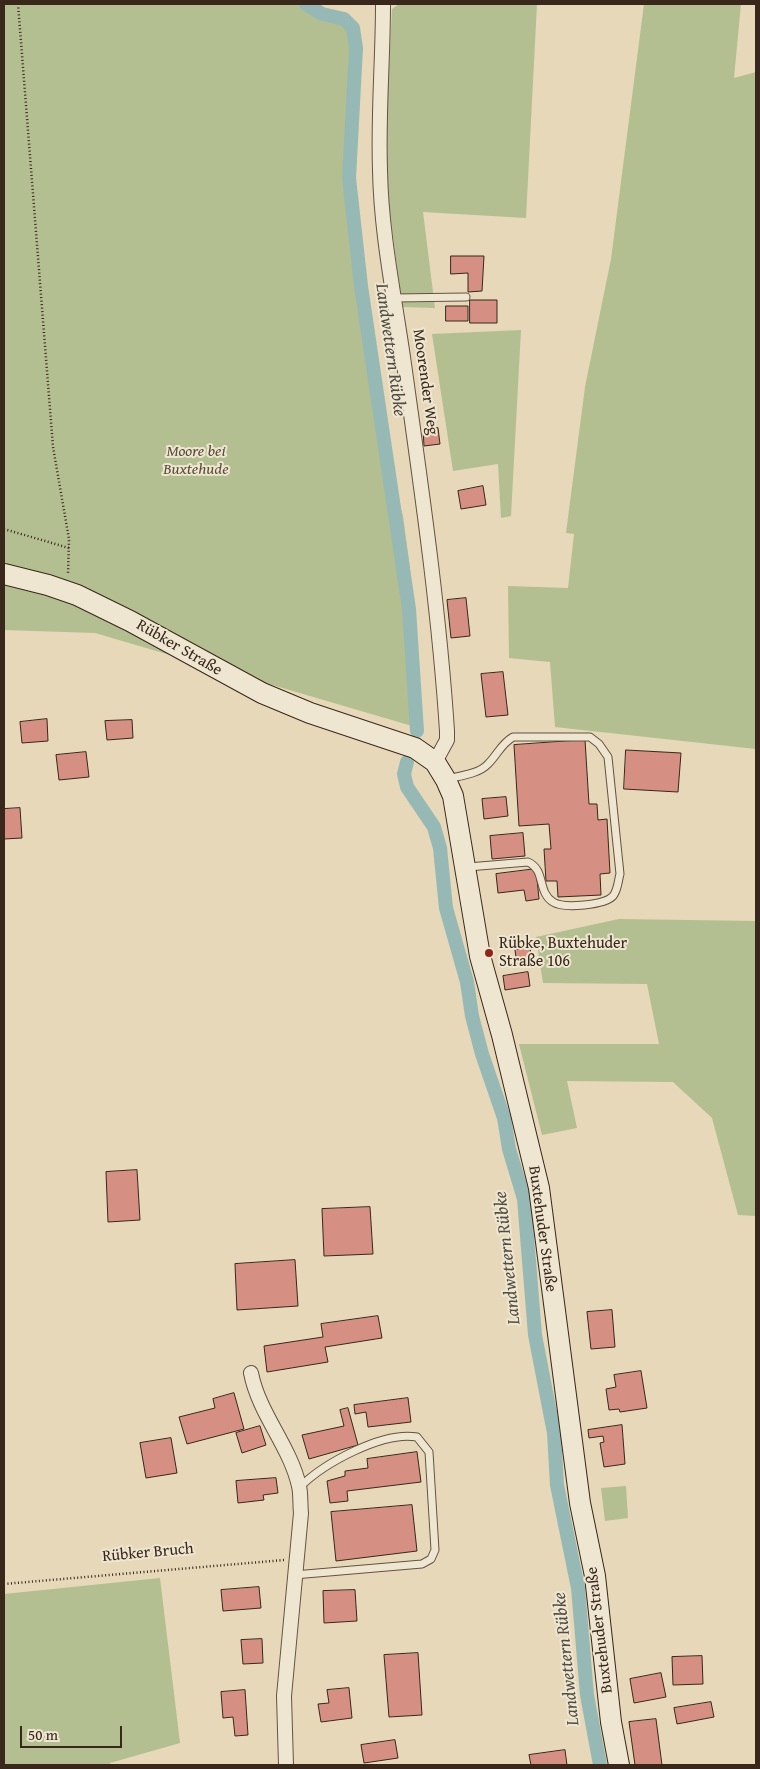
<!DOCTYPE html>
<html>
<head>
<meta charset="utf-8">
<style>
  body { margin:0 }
  #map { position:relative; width:760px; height:1769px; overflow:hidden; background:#e6d8b8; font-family:"Gentium Book Plus",serif }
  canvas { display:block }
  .frame { position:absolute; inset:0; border:5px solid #38271a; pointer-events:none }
  .scale { position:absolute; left:20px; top:1726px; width:102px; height:22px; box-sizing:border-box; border:2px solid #38271a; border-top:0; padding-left:6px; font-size:15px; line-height:18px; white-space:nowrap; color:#38271a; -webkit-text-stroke:4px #efe6d1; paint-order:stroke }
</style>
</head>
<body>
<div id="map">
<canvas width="760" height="1769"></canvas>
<div class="frame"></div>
<div class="scale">50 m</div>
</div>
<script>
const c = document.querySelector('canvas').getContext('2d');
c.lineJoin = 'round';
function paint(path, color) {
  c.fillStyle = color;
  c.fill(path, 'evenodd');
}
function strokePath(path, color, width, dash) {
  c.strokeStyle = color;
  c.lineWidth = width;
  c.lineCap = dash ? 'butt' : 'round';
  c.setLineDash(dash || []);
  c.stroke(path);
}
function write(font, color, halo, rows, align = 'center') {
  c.font = font + ' "Gentium Book Plus",serif';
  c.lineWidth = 4;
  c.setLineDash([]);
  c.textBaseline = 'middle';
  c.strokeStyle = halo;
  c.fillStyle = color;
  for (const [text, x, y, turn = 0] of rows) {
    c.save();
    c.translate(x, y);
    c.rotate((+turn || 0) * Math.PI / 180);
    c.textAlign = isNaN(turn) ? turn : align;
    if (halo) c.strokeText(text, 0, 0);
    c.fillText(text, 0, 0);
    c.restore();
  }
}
const green = new Path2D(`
  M4,4h305l11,9 29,6 8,18 -6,125 15,116 4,63 24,143 9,32 7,52 9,160 -324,-95 -91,-3z
  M399,4h138l-11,214 -103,-6 12,96 -33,-1 -18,-139 8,-159z
  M644,4h97l-7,74 22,-6v677l-201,-22 -5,-65 -41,-4 -1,-72 60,2 6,-54 -8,-1 19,-146 26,-128z
  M521,330l-10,186 -10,2 -3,-54 -45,7 -21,-137z
  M619,919l137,2v295l-18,-1 -26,-97 -39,-36 -106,-1 10,47 -35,7 -23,-91h140l-12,-60 -104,-1 -7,-46z
  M626,1486l2,32 -23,3 -4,-33z
  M160,1578l20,165 -70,20v2h-106v-171z`);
const canal = new Path2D(`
  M306,4l16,10 22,5 9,9 3,20 -7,130 12,108 48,323 8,122
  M407,762l-3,12 3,13 27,40 6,21 6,60 21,74 5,34 10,38 22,64 5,31 15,50 11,136 19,98 3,52 21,103 9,107 13,70`);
const building = new Path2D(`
  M451,256h33l-2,35 -14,1v-19l-17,1z
  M470,300h27v23h-27z
  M446,306h22v15h-22z
  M438,428l2,16 -16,2 -1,-16z
  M483,486l3,19 -25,4 -3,-18z
  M466,598l4,38 -19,2 -4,-38z
  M503,672l5,43 -22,2 -5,-43z
  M47,719l1,22 -26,2 -2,-21z
  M132,720l1,18 -26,2 -2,-19z
  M585,740l4,64h8l1,16 9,-1 3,54 -10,1 1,21 -43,2 -1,-16h-11l-2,-32h7l-2,-25 -30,2 -5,-81z
  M626,750l55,3 -3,39 -54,-3z
  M86,752l3,25 -30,3 -3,-25z
  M506,797l2,19 -24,3 -2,-20z
  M20,808l2,30 -18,1v-30z
  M523,833l2,23 -33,3 -2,-23z
  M536,869l3,30 -13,2 -2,-11 -26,3 -2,-19z
  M530,948l2,14 -15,3 -2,-15z
  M528,972l2,14 -25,4 -2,-14z
  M137,1170l3,50 -32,2 -2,-50z
  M370,1207l3,47 -49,2 -2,-47z
  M295,1260l3,46 -61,4 -2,-46z
  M612,1310l3,37 -24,2 -4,-37z
  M378,1316l4,22 -57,9 3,15 -61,10 -3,-26 59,-9 -2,-13z
  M641,1371l6,37 -27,4 -1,-3 -10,1 -3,-21 10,-2 -2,-12z
  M234,1393l10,36 -57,15 -8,-27 36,-9 -2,-9z
  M408,1398l3,24 -43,5 -2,-15 -11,2 -1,-9z
  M348,1408l10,37 -49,14 -7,-24 42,-9 -4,-16z
  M622,1425l3,39 -21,3 -4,-24 4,-1 -1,-6 -14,2 -1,-8z
  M260,1426l6,19 -24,8 -6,-20z
  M171,1438l6,35 -31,5 -6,-35z
  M417,1452l4,30 -74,9 1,10 -18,2 -3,-22 18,-5v-5l23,-3 -1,-9z
  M276,1478l2,15 -15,2 1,5 -26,3 -2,-22z
  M412,1505l5,46 -81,10 -5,-49z
  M259,1587l2,21 -38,3 -2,-21z
  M355,1590l2,31 -33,2 -1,-32z
  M262,1639l1,24 -20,1 -2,-24z
  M418,1653l4,62 -33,2 -5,-62z
  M702,1656l1,28 -30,1 -1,-28z
  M661,1673l5,24 -32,6 -4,-24z
  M349,1688l3,30 -31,4 -3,-18 11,-1 -2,-13z
  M245,1690l3,45 -13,1 -2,-19 -10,1 -2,-26z
  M711,1702l3,15 -37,7 -3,-16z
  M656,1719l6,46h-27l-6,-43z
  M395,1740l3,18 -34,5 -3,-18z
  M565,1750l2,15h-36l-2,-10z`);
const path = new Path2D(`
  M18,4l35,443 16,92 -1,35
  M4,529l65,19
  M4,1584l280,-24`);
const lane = new Path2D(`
  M395,298l71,-1
  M446,779c13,-3 33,-5 42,-15 10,-10 13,-20 25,-27h77l9,7 9,13 12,117c-2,7 -2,16 -7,22 -8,9 -49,13 -60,6 -16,-10 -7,-32 -25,-40l-60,5
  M294,1575l128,-11 9,-5 4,-9 -6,-98 -12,-15c-34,-6 -93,26 -117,50`);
const street = new Path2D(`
  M383,4c0,55 -5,110 -3,166 1,64 15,130 24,194 17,122 35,244 43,367v9l-12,22
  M251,1373c8,41 39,73 48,113 2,9 1,19 2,27l-17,183 2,69`);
const secondary = new Path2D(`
  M4,574l44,11 29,10 53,26 132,72 48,20 105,35 20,14 11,18 7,16 27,160 22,79 37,153 41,315 15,73 16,146 8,43`);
const markers = [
  [489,953,5,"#8f2418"]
];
const streetNames = [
  ["Moorender Weg",425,382,82],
  ["Rübker Straße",179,648,30],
  ["Buxtehuder Straße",542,1229,82],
  ["Rübker Bruch",148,1553,-5],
  ["Buxtehuder Straße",600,1630,-97]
];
const parkNames = [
  ["Moore bei",196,452],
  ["Buxtehude",196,470]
];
const poiNames = [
  ["Rübke, Buxtehuder",499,944],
  ["Straße 106",499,962]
];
const waterNames = [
  ["Landwettern Rübke",390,350,82],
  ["Landwettern Rübke",508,1258,-96],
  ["Landwettern Rübke",567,1659,-96]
];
paint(green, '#b3bf90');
strokePath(canal, '#97b9b6', 14);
paint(building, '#d59083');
strokePath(building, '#38271a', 1);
strokePath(lane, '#645342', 9);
strokePath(street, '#645342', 16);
strokePath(secondary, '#38271a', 22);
strokePath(path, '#38271a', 2.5, [1, 2.5]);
strokePath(lane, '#efe6d1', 7);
strokePath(street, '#efe6d1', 14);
strokePath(secondary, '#efe6d1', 20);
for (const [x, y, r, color] of markers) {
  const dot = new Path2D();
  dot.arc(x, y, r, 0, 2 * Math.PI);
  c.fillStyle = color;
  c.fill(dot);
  strokePath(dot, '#efe6d1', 2);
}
write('16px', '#38271a', '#efe6d1', streetNames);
write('italic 16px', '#574d38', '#efe6d1', parkNames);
write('16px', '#38271a', '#efe6d1', poiNames, 'left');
write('italic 18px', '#504c41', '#efe6d1', waterNames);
</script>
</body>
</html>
